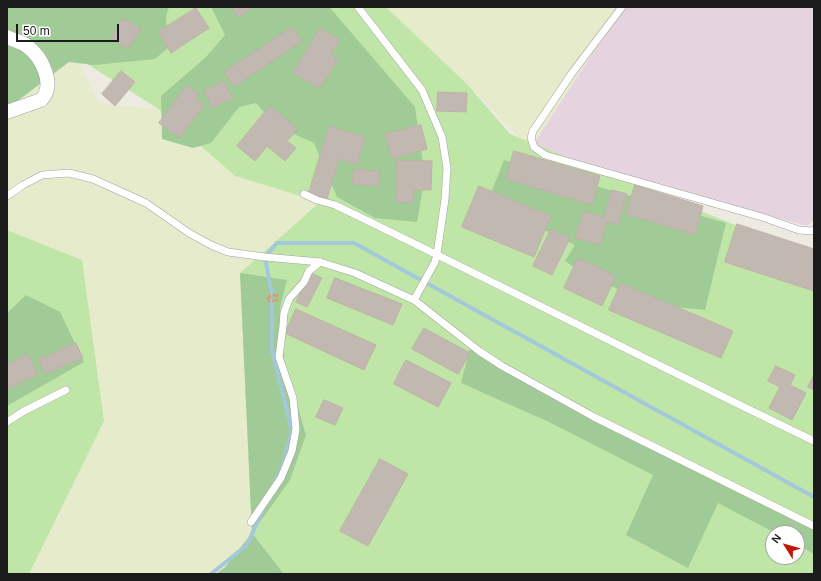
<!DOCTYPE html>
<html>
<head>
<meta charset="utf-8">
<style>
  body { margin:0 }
  #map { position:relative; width:821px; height:581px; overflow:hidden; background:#edeae1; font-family:Helvetica,sans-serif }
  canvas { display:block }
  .frame { position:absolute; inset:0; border:8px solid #1b1b1b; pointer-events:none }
  .north { position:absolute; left:765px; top:525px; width:40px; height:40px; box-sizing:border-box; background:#fff; border:1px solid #a4a4a4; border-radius:50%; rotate:307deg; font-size:11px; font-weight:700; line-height:16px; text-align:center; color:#1b1b1b }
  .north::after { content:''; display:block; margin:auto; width:14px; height:18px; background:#c11706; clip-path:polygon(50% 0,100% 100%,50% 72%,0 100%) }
  .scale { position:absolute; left:16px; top:24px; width:103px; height:18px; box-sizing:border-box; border:2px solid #1b1b1b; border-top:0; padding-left:5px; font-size:12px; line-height:14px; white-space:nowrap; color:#1b1b1b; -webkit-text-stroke:3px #fff; paint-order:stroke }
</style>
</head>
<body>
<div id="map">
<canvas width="821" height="581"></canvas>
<div class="frame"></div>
<div class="north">N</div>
<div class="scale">50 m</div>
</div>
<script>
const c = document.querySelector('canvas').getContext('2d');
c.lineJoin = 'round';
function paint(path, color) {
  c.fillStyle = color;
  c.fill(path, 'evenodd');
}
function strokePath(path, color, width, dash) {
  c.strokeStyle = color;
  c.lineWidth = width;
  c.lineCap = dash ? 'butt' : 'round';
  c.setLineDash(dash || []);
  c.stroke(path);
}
const industrial = new Path2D(`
  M623,7h191v213l-7,6 -277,-77z`);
const farmland = new Path2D(`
  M386,7h237l-93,142 -63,-65z
  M76,57l23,46 61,7 75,66 86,26 -81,71 12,260 -27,34 -9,7h-187l75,-153 -97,-191v-121z`);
const grass = new Path2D(`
  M90,7h296l81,77 43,50 302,122 2,-1v319h-530l-32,-41 -12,-260 80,-71 -85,-26 -75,-66 -84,-53zM773,533h24v24h-24z
  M7,230l75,30 22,161 -75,153h-22z`);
const forest = new Path2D(`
  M7,7h162l-3,10 2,31 -13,11 -61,6 -25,-3 -62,47z
  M211,7h118l3,3 83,97 10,70 -8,45 -42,-4 -38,-21 -23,-54 -38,-17 -20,-23 -17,4 -28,36 -18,5 -31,-9 -1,-43 45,-39 19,-22z
  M504,160l222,63 -21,87 -49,-5 -71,-30 -20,-14 10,-16 -88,-42z
  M240,273l47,7 -7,28 4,51 22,76 -16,45 -38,53 32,41h-68l9,-7 27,-34z
  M26,295l34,17 24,50 -77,44v-93z
  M470,348l344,181v25l-17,-9v-12h-22l-57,-30 -30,65 -62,-33 27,-60 -102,-52 -90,-40z`);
const stream = new Path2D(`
  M272,295l-7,-38 12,-14h77l460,254
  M272,301v50l20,80 -9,34 -8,17
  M211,574l36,-29 16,-35`);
const building = new Path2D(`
  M232,7h22l-16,10z
  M196,8l13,20 -38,25 -13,-21z
  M123,18l18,11 -13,20 -17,-11z
  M292,27l10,14 -68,46 -10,-15z
  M320,28l20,12 -9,14 7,5 -18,30 -27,-16z
  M121,71l14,11 -20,24 -13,-12z
  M224,81l9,17 -21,10 -8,-17z
  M187,85l12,9 -3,5 8,6 -24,33 -21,-15z
  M438,92l29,1 -1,19 -29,-1z
  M270,106l28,23 -11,12 9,7 -11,13 -18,-15 -12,15 -18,-15z
  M421,125l6,24 -35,10 -7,-25z
  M329,126l36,11 -8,28 -18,-6 -12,40 -18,-6z
  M514,151l86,25 -8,29 -86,-26z
  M397,160l35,1 -1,29h-17l-1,13 -17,-1z
  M354,169l26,2 -1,15 -27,-2z
  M635,185l68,21 -8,29 -69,-21z
  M479,186l72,30 -17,41 -72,-30z
  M612,190l15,4 -9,31 -11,-3 -7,23 -25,-7 8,-27 21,6z
  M737,224l77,25v42l-89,-29z
  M551,229l19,9 -18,37 -19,-9z
  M578,258l38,18 -14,30 -38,-18z
  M311,273l11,5 -15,29 -11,-5z
  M335,278l67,26 -9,21 -66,-27z
  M621,283l112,48 -12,27 -112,-48z
  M296,309l80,36 -12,25 -79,-37z
  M424,328l46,25 -12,21 -46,-25z
  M76,343l7,15 -38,16 -7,-14z
  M28,354l10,20 -31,16v-26z
  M406,360l45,23 -13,24 -44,-23z
  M776,366l19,9 -5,10 16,8 -14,27 -23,-12 11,-21 -12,-6z
  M814,375v15l-6,-3z
  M324,400l19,8 -8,17 -19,-8z
  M380,459l28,15 -40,72 -28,-15z`);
const path = new Path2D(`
  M277,295l-1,6h-8v-5z`);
const service = new Path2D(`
  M358,7l64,83 20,47 5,31 -2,31 -8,55 -2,8 -21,38
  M622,7l-50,66 -39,58 -2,7 3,9 11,8 217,62 37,13 12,1 3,-1
  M304,194l13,6 18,5c160,77 319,159 479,236
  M7,196l16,-11 19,-10 27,-2 24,6 53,24 43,30 22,12 17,7 37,5 55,5 35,11 59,27 65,51 23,15 92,51 220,109
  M7,422l17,-11 42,-21
  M251,522l30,-44 11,-27 4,-22 -3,-31 -14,-41 4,-31 1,-13 5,-14 15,-17 5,-11 11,-9`);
const minor = new Path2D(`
  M7,37c6,3 15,5 20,9 15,11 29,39 14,54l-34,12`);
paint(industrial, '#e6d3e0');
paint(farmland, '#e6ebcc');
paint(grass, '#c0e6a7');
paint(forest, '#a1cb96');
strokePath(stream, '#a2c8da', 4);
paint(building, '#c1b9b1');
strokePath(building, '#beb2a4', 1);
strokePath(service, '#a2a2a2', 8);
strokePath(minor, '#a2a2a2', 15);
strokePath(path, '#f58569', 2.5, [2, 2]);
strokePath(service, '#fff', 7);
strokePath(minor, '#fff', 14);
</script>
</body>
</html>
